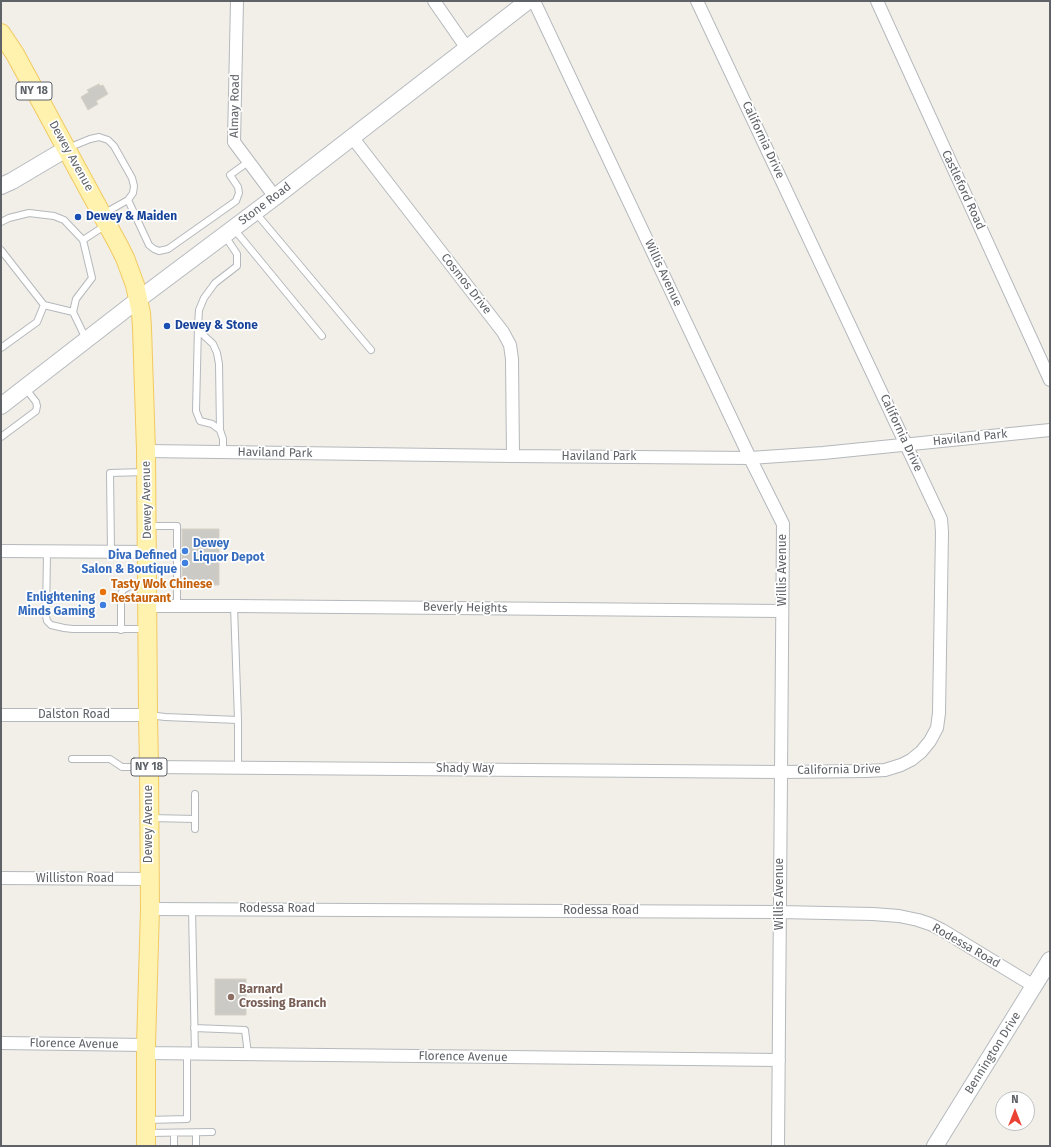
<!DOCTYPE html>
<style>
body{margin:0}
#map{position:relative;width:1051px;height:1147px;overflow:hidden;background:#f1efe8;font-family:"Fira Sans",sans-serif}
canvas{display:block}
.frame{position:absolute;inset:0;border:2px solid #5f6368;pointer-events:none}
.north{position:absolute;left:995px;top:1091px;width:40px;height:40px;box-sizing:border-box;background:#fff;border:1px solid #bfc1c3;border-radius:50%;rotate:0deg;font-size:11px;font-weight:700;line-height:16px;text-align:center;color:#5f6368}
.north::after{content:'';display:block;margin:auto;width:14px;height:18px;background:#ea4335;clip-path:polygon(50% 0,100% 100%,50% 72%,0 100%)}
</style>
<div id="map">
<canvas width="1051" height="1147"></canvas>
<div class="frame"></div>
<div class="north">N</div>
</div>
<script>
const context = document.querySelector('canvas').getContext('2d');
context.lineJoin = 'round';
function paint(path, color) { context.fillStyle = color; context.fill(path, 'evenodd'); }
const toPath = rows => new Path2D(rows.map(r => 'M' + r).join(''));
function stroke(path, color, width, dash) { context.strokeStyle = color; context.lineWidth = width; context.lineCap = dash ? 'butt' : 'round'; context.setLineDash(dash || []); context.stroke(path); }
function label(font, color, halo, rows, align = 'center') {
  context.font = font + ' "Fira Sans",sans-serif'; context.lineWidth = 3.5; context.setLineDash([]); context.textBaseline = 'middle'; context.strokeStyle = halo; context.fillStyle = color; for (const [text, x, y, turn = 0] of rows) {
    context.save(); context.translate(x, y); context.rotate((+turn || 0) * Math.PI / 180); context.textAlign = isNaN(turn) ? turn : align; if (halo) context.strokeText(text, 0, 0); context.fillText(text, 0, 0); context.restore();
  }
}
const building = toPath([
 [99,84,100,86,103,85,108,94,96,101,98,104,88,110,81,97,89,92,87,90,99,84],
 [182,529,219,529,219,585,182,585,182,529],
 [215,979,246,979,246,1015,215,1015,215,979]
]);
paint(building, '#cccac5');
stroke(building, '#d6d1c6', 1);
const lane = toPath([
 [68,148,90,139,99,137,108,140,114,146,132,178,134,186,133,193,128,200,103,214],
 [128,200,149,245,154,249,159,251,168,249,236,201,239,193,238,187,230,175,248,162],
 [255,212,371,350],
 [1,222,9,218,29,213,54,216,64,220,83,240],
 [234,229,322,336],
 [1,250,44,305,73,312],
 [198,330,213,344,217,353,219,364,220,430],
 [86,339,73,312,76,299,92,278,83,240,106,225],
 [1,348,37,322,44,305],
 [1,437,36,411,37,406,36,402,26,389],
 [223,452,223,439,220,430,212,424,200,421,196,411,198,326,199,310,204,298,215,283,237,266,237,254,225,236],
 [147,526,177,526,177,606],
 [47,552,46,616,47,621,51,625,64,628,73,629,146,629],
 [111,552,110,473,145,472],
 [234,606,238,720],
 [121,630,121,594,123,590,130,586,146,586],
 [149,715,165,717,238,720,238,768],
 [72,759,110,759,122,767,147,767],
 [195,794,195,829],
 [151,818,195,819],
 [192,909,195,1054],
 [194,1028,245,1030,248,1054],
 [147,1120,187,1119,187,1054],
 [147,1133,212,1132],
 [174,1133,174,1146],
 [196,1133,196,1146]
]);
const street = toPath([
 [237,1,234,142,275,197],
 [434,1,466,47],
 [534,1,750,458,783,524,778,1146],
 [877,1,1050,380],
 [352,137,503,332,510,345,512,359,513,456],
 [146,451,513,456,750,458,823,453,1050,430],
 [1,551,148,552],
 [147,606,234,606,782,611],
 [1,715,148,715],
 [149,767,781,772,866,771,885,770,901,765,911,760,921,752,930,741,937,728,939,713,942,532,941,519,697,1],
 [1,878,149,879],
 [150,909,780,912,873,914,899,916,918,920,930,924,942,930,1034,986],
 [1,1043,146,1045],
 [146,1053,779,1060]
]);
const secondary = toPath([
 [1,186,12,181,66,149],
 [1,406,139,299,275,197,528,1],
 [935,1146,1050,960]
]);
const primary = toPath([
 [1,33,15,54,119,246,125,258,135,285,141,313,142,328,146,451,148,715,149,767,150,909,146,1045,146,1146]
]);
stroke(lane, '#b5b8bc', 8);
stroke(street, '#b5b8bc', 14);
stroke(secondary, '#b6babf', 18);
stroke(primary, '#f2c960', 20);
stroke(lane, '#fff', 6);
stroke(street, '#fff', 12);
stroke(secondary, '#fff', 16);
stroke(primary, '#fff2af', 18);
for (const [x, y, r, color] of [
 [78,217,4,"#1a4fb4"],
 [167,326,4,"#1a4fb4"],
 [185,551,4,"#3f7fe0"],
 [185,563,4,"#3f7fe0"],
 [103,592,4,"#e8710a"],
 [103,605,4,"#3f7fe0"],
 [231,997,4,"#8d6e63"]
]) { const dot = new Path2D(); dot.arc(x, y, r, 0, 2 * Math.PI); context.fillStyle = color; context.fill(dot); stroke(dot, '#fff', 1.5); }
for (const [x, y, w] of [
 [34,91,36],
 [149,767,36]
]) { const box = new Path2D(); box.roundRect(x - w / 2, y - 9, w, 18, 3); context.fillStyle = '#fff'; context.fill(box); stroke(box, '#5f6368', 1); }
label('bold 11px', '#5f6368', null, [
 ["NY 18",34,91],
 ["NY 18",149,767]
]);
label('12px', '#5f6368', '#fff', [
 ["Almay Road",235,106,-89],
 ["California Drive",763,140,65],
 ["Dewey Avenue",71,156,61],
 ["Castleford Road",963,190,65],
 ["Stone Road",265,204,-37],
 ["Willis Avenue",663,273,65],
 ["Cosmos Drive",466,284,52],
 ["California Drive",901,433,65],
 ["Haviland Park",970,438,-6],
 ["Haviland Park",275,453,1],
 ["Haviland Park",599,457],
 ["Dewey Avenue",147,500,-91],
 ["Willis Avenue",783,570,-90],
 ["Beverly Heights",465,608,1],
 ["Dalston Road",74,715],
 ["Shady Way",465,769],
 ["California Drive",839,770,-1],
 ["Dewey Avenue",149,824,-90],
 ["Williston Road",75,879],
 ["Willis Avenue",780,894,-90],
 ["Rodessa Road",277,909],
 ["Rodessa Road",601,911],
 ["Rodessa Road",966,946,30],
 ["Florence Avenue",74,1044,1],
 ["Bennington Drive",993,1053,-58],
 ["Florence Avenue",463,1057,1]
]);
label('bold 12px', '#164399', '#fff', [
 ["Dewey & Maiden",86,217],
 ["Dewey & Stone",175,326]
], 'left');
label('bold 12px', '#366cbe', '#fff', [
 ["Dewey",193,544,"left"],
 ["Liquor Depot",193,558,"left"],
 ["Diva Defined",177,556],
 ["Salon & Boutique",177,570],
 ["Enlightening",95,598],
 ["Minds Gaming",95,612]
], 'right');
label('bold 12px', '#c56008', '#fff', [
 ["Tasty Wok Chinese",111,585],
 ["Restaurant",111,599]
], 'left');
label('bold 12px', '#785e54', '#fff', [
 ["Barnard",239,990],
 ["Crossing Branch",239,1004]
], 'left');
</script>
